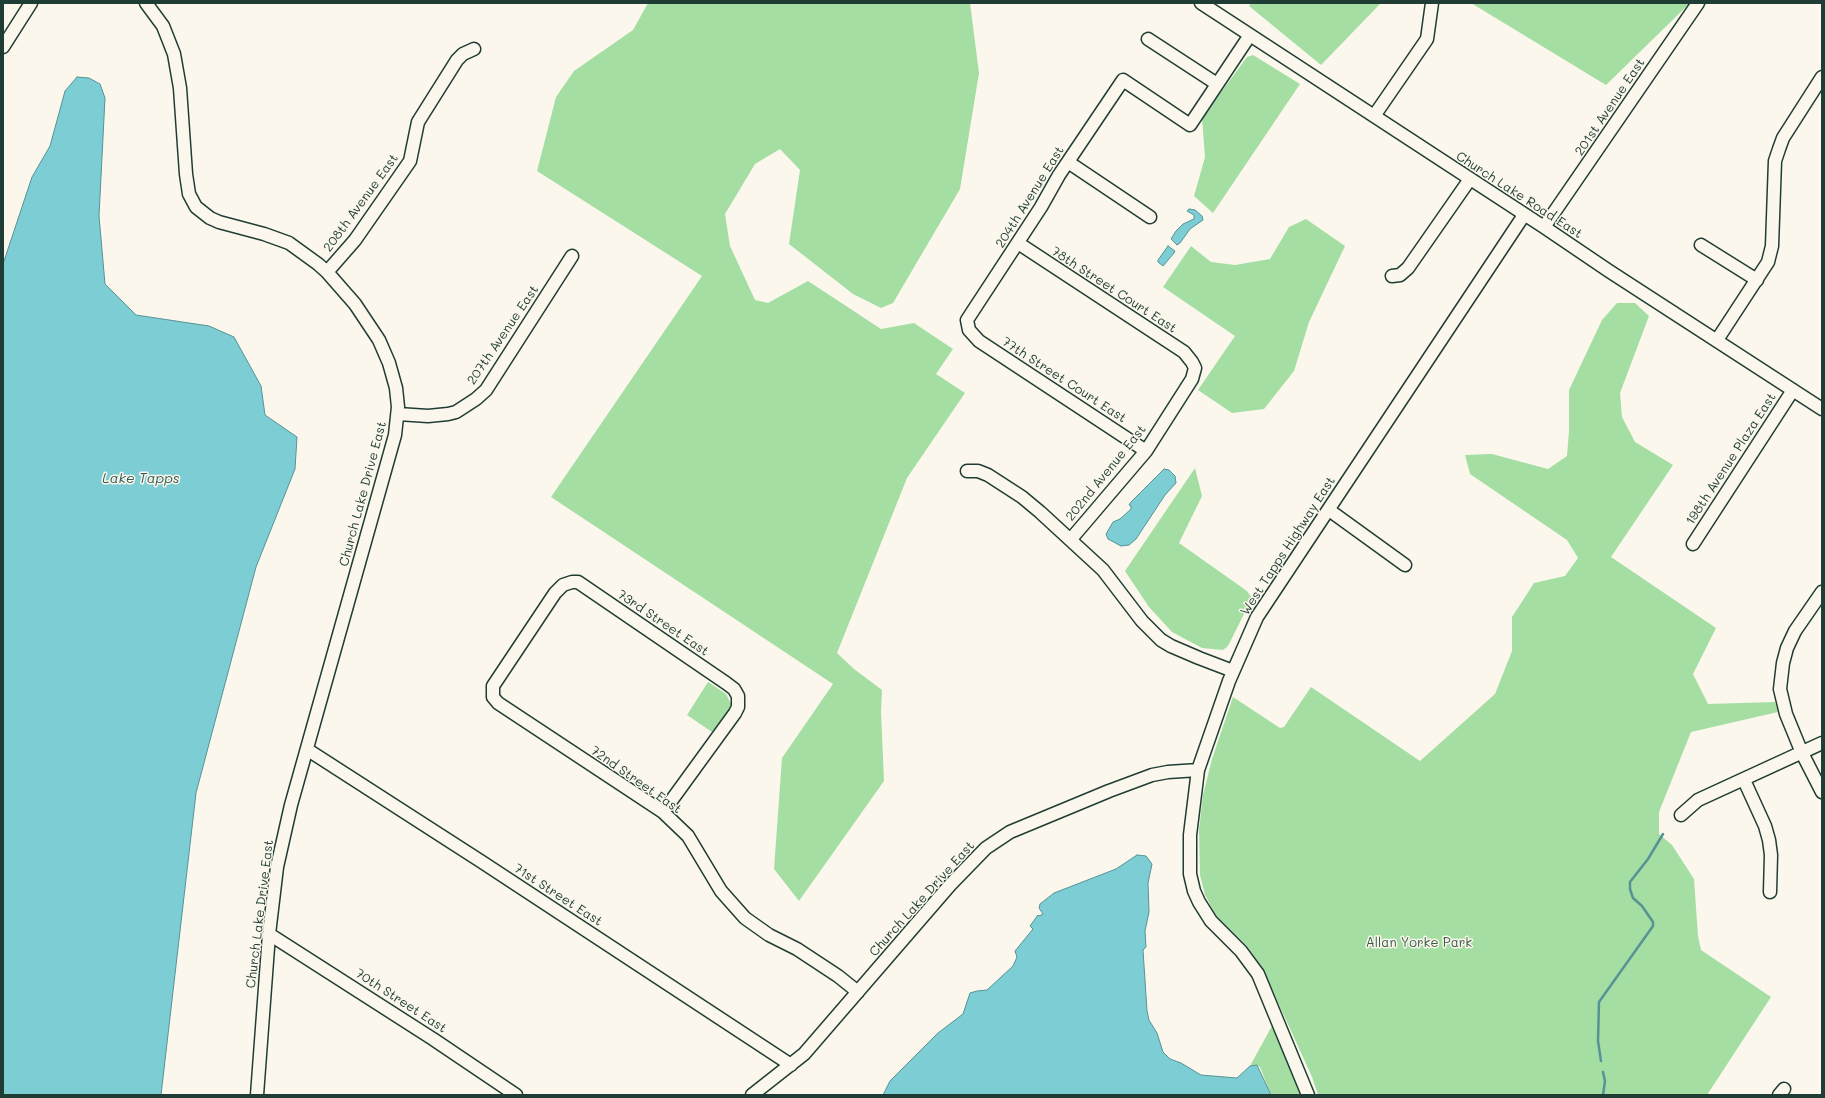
<!DOCTYPE html>
<style>
body{margin:0}
#map{position:relative;width:1825px;height:1098px;overflow:hidden;background:#fbf7ec;font-family:Mali,sans-serif}
canvas{display:block}
.frame{position:absolute;inset:0;border:4px solid #1f3d34;pointer-events:none}
</style>
<div id="map">
<canvas width="1825" height="1098"></canvas>
<div class="frame"></div>
</div>
<script>
const context = document.querySelector('canvas').getContext('2d');
context.lineJoin = 'round';
function paint(path, color) { context.fillStyle = color; context.fill(path, 'evenodd'); }
const toPath = rows => new Path2D(rows.map(r => 'M' + r).join(''));
function stroke(path, color, width, dash) { context.strokeStyle = color; context.lineWidth = width; context.lineCap = dash ? 'butt' : 'round'; context.setLineDash(dash || []); context.stroke(path); }
function label(font, color, halo, rows, align = 'center') {
  context.font = font + ' Mali,sans-serif'; context.lineWidth = 3; context.setLineDash([]); context.textBaseline = 'middle'; context.strokeStyle = halo; context.fillStyle = color; for (const [text, x, y, turn = 0] of rows) {
    context.save(); context.translate(x, y); context.rotate((+turn || 0) * Math.PI / 180); context.textAlign = isNaN(turn) ? turn : align; if (halo) context.strokeText(text, 0, 0); context.fillText(text, 0, 0); context.restore();
  }
}
paint(toPath([
 [648,3,970,3,979,73,960,189,893,303,881,308,853,294,789,244,800,170,780,149,755,164,725,214,730,246,755,300,768,303,808,281,881,329,914,323,953,349,936,374,965,393,907,478,837,653,854,669,882,690,881,712,884,781,799,901,774,869,782,758,833,684,551,497,702,276,537,171,556,97,574,71,633,30],
 [1251,3,1381,3,1321,65,1249,6],
 [1471,3,1690,3,1606,85],
 [1253,55,1300,84,1213,213,1194,196,1205,157,1202,118,1247,57],
 [1306,219,1345,246,1309,322,1294,371,1264,409,1232,413,1198,390,1235,336,1163,287,1191,246,1211,262,1235,265,1270,259,1289,227],
 [1617,303,1635,303,1649,316,1620,393,1622,417,1635,442,1673,465,1611,557,1716,628,1693,674,1708,704,1775,702,1778,712,1691,732,1659,812,1659,834,1672,845,1694,879,1698,936,1701,950,1771,997,1707,1095,1318,1095,1312,1077,1262,967,1247,946,1220,920,1214,912,1205,895,1200,875,1199,830,1203,795,1212,759,1233,697,1280,728,1284,727,1311,687,1420,761,1495,694,1512,651,1512,617,1534,583,1565,576,1578,558,1567,540,1470,474,1465,455,1492,454,1548,469,1567,456,1569,431,1569,390,1602,320],
 [1195,468,1202,496,1179,543,1247,591,1252,598,1228,646,1223,650,1202,648,1172,632,1149,607,1125,571],
 [708,682,726,694,731,704,730,708,712,732,687,715],
 [1273,1024,1300,1095,1271,1095,1260,1067,1257,1065,1250,1066]
]), '#a5dea3');
const water = toPath([
 [77,77,89,78,100,84,105,98,99,216,105,284,136,315,209,326,234,337,261,386,265,415,297,437,295,469,256,567,196,793,161,1095,3,1095,3,264,32,177,50,146,65,91,77,77],
 [1189,209,1195,210,1202,216,1203,220,1190,229,1180,243,1177,245,1171,239,1176,231,1183,224,1194,219,1194,215,1187,211,1189,209],
 [1168,246,1175,251,1174,253,1163,266,1158,262,1158,260,1168,246],
 [1164,469,1169,470,1175,476,1176,483,1165,495,1136,539,1129,545,1121,546,1108,539,1106,534,1113,522,1120,519,1131,509,1131,506,1129,505,1131,502,1164,469],
 [1137,855,1146,856,1152,864,1148,883,1149,912,1145,931,1146,947,1143,950,1147,1011,1149,1020,1157,1033,1163,1052,1170,1059,1181,1063,1201,1075,1237,1078,1250,1066,1257,1065,1271,1095,883,1095,890,1081,938,1033,963,1014,970,993,977,991,987,990,1013,966,1017,957,1015,951,1033,929,1030,926,1038,915,1039,916,1043,914,1039,908,1040,904,1054,893,1116,869,1137,855]
]);
paint(water, '#7ccdd4');
stroke(water, '#579394', 1);
stroke(toPath([
 [1601,1061,1598,1041,1599,1002,1653,926,1653,922,1642,906,1633,898,1630,889,1630,882,1648,859,1663,834],
 [1603,1095,1605,1081,1603,1072]
]), '#579394', 2.5);
const minor = toPath([
 [146,3,163,26,174,54,180,88,186,174,189,194,196,207,210,218,219,222,264,234,289,243,318,264,327,272,355,304,379,340,389,363,396,388,398,407,395,435,291,805,277,867,269,934,257,1095],
 [1201,3,1544,227,1609,271,1822,409],
 [1148,39,1217,84],
 [3,47,31,3],
 [1374,116,1427,39,1432,3],
 [1068,162,1150,217],
 [1544,227,1698,3],
 [1018,243,1184,352,1192,362,1195,368,1192,379,1146,451,1071,539],
 [1701,245,1757,280],
 [327,272,355,240,410,161,418,122,457,60,463,54,474,49],
 [1392,276,1400,275,1408,268,1470,179],
 [1717,340,1768,262,1772,246,1775,161,1779,149,1783,138,1822,77],
 [398,414,428,416,448,414,456,412,476,399,486,390,572,256],
 [1146,451,979,341,969,330,967,320,1041,207,1059,175,1123,80,1190,125,1250,35],
 [967,471,978,471,988,475,1022,497,1040,512,1103,570,1142,621,1161,640,1171,646,1199,658,1233,671],
 [1329,510,1405,565],
 [1693,544,1793,390],
 [1822,592,1795,631,1787,648,1783,663,1780,689,1786,714,1802,753,1822,792],
 [308,750,482,862,791,1065],
 [1744,780,1765,826,1769,840,1771,855,1770,892],
 [663,812,735,713,738,707,738,696,734,689,726,683,578,582,572,582,563,585,555,593,493,686,493,697,498,703,663,812,688,836,721,891,745,918,769,935,797,949,838,976,858,992],
 [1681,815,1698,800,1822,743],
 [269,934,433,1039,516,1095],
 [752,1095,804,1054,950,885,986,848,1010,832,1109,791,1152,775,1168,772,1198,770],
 [1308,1095,1258,974,1241,951,1211,921,1199,902,1194,891,1190,874,1190,835,1198,770,1229,681,1257,617,1524,215],
 [1779,1095,1784,1089]
]);
stroke(minor, '#1f3d34', 15);
stroke(minor, '#fbf7ec', 12);
label('13px', '#1f3d34', '#fbf7ec', [
 ["201st Avenue East",1610,107,-56],
 ["Church Lake Road East",1519,195,33],
 ["204th Avenue East",1030,197,-58],
 ["208th Avenue East",361,203,-54],
 ["78th Street Court East",1114,290,33],
 ["207th Avenue East",503,335,-56],
 ["77th Street Court East",1064,380,33],
 ["198th Avenue Plaza East",1731,459,-57],
 ["202nd Avenue East",1106,473,-51],
 ["Church Lake Drive East",363,494,-75],
 ["West Tapps Highway East",1288,546,-57],
 ["73rd Street East",663,623,34],
 ["72nd Street East",636,780,35],
 ["71st Street East",558,895,33],
 ["Church Lake Drive East",922,899,-48],
 ["Church Lake Drive East",260,914,-83],
 ["70th Street East",401,1001,33]
]);
label('13px', '#3a5d4a', '#fbf7ec', [
 ["Allan Yorke Park",1419,943]
]);
label('italic 14px', '#325a54', '#fbf7ec', [
 ["Lake Tapps",141,479]
]);
</script>
